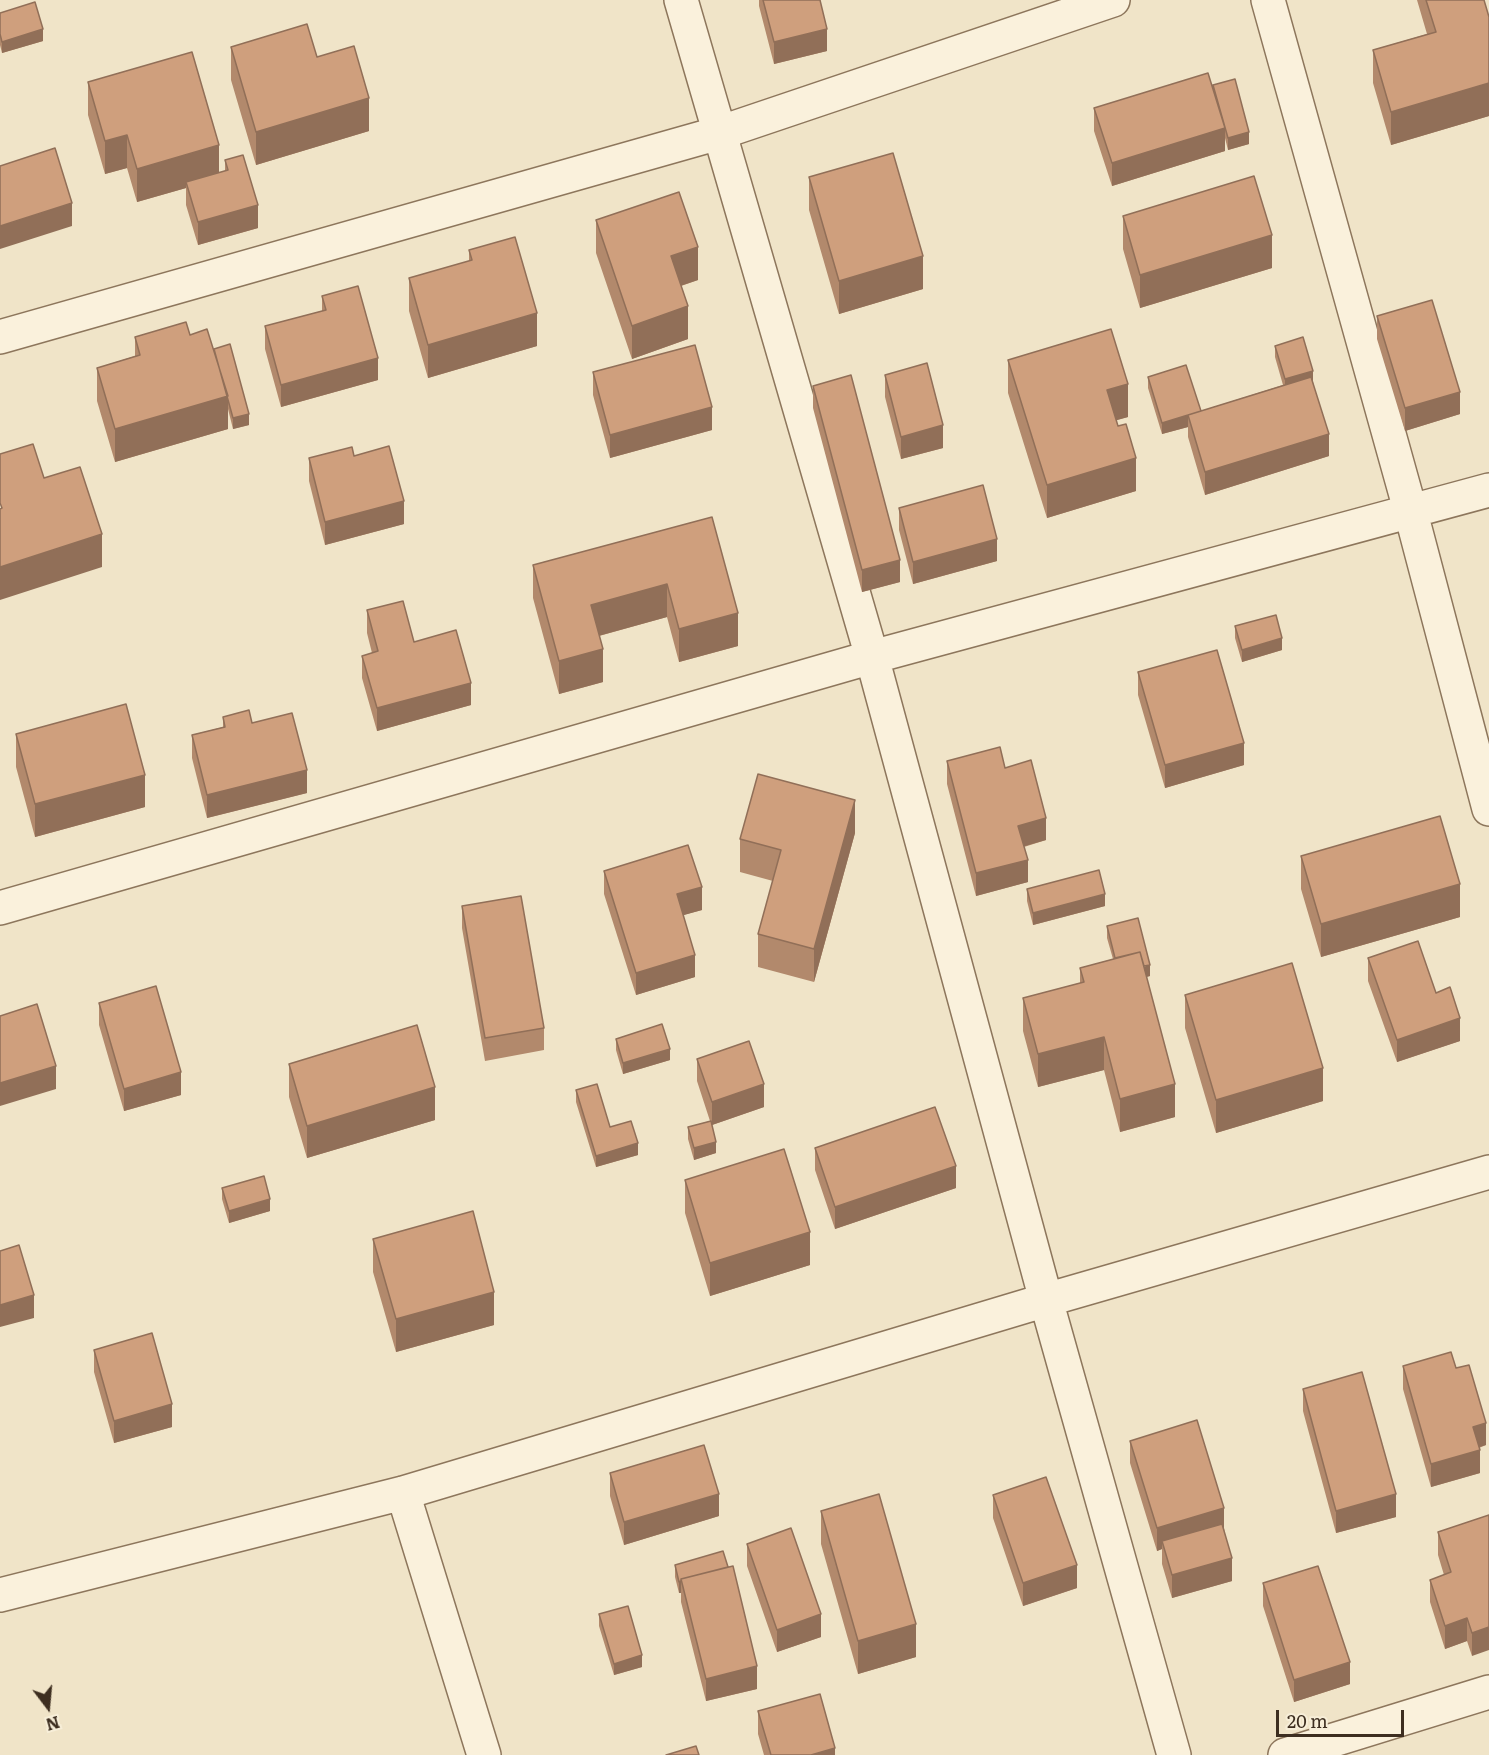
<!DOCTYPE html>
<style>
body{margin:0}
#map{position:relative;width:1489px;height:1755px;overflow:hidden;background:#f0e4c8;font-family:Literata,serif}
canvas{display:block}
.north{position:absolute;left:18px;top:1677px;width:60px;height:60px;-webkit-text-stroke:4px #f7eed8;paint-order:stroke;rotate:164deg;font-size:16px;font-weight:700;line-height:24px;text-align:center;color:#3d2e20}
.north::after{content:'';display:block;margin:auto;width:21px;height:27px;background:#3d2e20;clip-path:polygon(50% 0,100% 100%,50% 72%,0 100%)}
.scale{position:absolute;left:1276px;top:1710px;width:128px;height:27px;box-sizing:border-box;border:3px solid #3d2e20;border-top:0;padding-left:8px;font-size:18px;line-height:21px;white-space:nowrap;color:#3d2e20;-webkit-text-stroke:4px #f7eed8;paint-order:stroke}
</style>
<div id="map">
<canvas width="1489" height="1755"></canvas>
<div class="north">N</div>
<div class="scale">20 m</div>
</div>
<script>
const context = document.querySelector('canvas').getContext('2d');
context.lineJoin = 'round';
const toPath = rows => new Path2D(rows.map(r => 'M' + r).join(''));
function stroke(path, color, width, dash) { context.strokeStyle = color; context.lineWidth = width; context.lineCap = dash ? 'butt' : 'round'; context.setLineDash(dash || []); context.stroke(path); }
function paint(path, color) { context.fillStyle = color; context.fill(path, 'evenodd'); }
const minor = toPath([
 [681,0,872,657,1046,1300,1174,1755],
 [1268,0,1411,513,1489,809],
 [0,337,719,133,1113,0],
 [0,908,872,657,1489,490],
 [403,1493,484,1755],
 [0,1595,403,1493,1046,1300,1489,1172],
 [1285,1755,1489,1692]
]);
stroke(minor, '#8d765c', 36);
stroke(minor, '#faf1dc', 33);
paint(toPath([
 [759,0,820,0,827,51,774,64,759,6],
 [1417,0,1484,0,1489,17,1489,116,1391,145,1373,83,1373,50,1427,34],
 [0,13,43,41,2,53,0,45],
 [231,47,317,57,369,131,256,165,231,80],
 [88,82,219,173,225,171,225,160,258,228,198,245,186,205,186,188,137,202,127,168,105,174,88,115],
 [1213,85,1249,144,1228,150,1225,138,1225,151,1112,186,1094,131,1094,108,1213,92],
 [809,177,923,289,839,314,809,210],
 [1123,216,1272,268,1140,308,1123,249],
 [596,220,698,280,681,286,688,339,632,359,596,253],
 [469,250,537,346,428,378,409,311,409,278,469,261],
 [322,296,378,380,281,407,265,349,265,326,322,311],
 [1377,316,1460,414,1405,431,1377,339],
 [190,335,214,352,249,425,233,429,228,409,228,429,115,462,97,401,97,368,135,356,135,337],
 [1275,346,1313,382,1329,456,1205,495,1188,437,1188,427,1162,434,1148,388,1148,377,1201,411,1283,385,1275,357],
 [1008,360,1128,417,1116,420,1136,491,1047,518,1008,393],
 [593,372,712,430,610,458,593,395],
 [885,375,943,448,901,459,885,397],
 [813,386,900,582,862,592,813,408],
 [354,456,404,524,325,545,309,481,309,458],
 [899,508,997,561,913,584,899,530],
 [712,517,738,646,679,662,667,617,599,636,603,682,559,694,533,598,533,565],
 [367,610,414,642,471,705,377,731,362,678,362,656,372,653,367,633],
 [1235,626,1282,650,1242,662,1235,638],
 [1138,672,1244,765,1165,788,1138,695],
 [223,717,307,793,207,818,192,758,192,735,223,727],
 [16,734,145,807,35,837,16,767],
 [947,761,1005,768,1046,840,1024,847,1028,882,976,896,947,784],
 [855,833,814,982,758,967,758,934,773,881,740,872,740,839],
 [1301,856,1460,917,1321,957,1301,889],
 [604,871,702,910,683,915,695,977,636,995,604,894],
 [1027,889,1105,906,1033,925,1027,901],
 [462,906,544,1028,544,1050,485,1061,462,928],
 [1107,926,1150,976,1146,977,1175,1117,1120,1132,1104,1070,1038,1087,1023,1031,1023,998,1080,983,1080,968,1113,959,1107,938],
 [1368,958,1436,993,1460,1041,1397,1062,1368,981],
 [1185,995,1323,1101,1216,1133,1185,1028],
 [99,1003,181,1095,124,1111,99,1025],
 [616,1039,670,1060,623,1074,616,1050],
 [697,1059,764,1107,712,1125,716,1153,694,1160,688,1139,688,1127,710,1121,697,1081],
 [289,1064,435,1120,307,1158,289,1097],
 [576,1090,610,1127,638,1155,596,1167,576,1102],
 [815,1148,956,1188,835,1229,815,1170],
 [685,1180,810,1265,710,1296,685,1213],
 [222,1188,270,1211,229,1223,222,1199],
 [373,1239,494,1325,396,1352,373,1272],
 [94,1350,172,1427,114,1443,94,1372],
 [1403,1366,1456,1368,1486,1445,1479,1448,1480,1473,1431,1487,1403,1389],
 [1303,1389,1396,1517,1336,1533,1303,1411],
 [1130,1441,1224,1528,1232,1581,1172,1598,1162,1564,1162,1549,1157,1551,1130,1463],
 [610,1473,719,1516,624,1545,610,1496],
 [993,1495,1077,1588,1023,1606,993,1518],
 [821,1511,916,1657,858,1674,821,1544],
 [1489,1515,1472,1656,1467,1641,1445,1649,1430,1602,1430,1580,1444,1575,1438,1555,1438,1532],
 [747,1544,821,1637,777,1652,747,1566],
 [675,1565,757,1689,706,1701,681,1602,681,1593,679,1593,675,1577],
 [1263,1583,1350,1684,1294,1702,1263,1606],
 [599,1614,642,1667,614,1675,599,1626],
 [758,1711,835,1755,764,1755,758,1734]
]), '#b2896c');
paint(toPath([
 [43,29,43,41,2,53,2,42],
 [827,29,827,51,774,64,774,42],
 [1489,83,1489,116,1391,145,1391,112],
 [369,98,369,131,256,165,256,132],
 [1225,128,1225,151,1112,186,1112,163],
 [1249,132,1249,144,1228,150,1228,138],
 [127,135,127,168,105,174,105,141],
 [219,145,219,178,186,182,186,188,137,202,137,169],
 [72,203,72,226,0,249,0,226],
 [258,205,258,228,198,245,198,222],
 [1272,235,1272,268,1140,308,1140,275],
 [698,247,698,280,671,289,671,256],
 [923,256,923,289,839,314,839,281],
 [688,306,688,339,632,359,632,326],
 [537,313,537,346,428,378,428,345],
 [378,358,378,380,281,407,281,385],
 [1313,371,1313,382,1285,390,1285,379],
 [1128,384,1128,417,1107,423,1107,390],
 [1460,392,1460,414,1405,431,1405,408],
 [228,396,228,429,115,462,115,429],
 [712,407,712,430,610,458,610,435],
 [249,414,249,425,233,429,233,418],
 [1188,415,1188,427,1162,434,1162,423],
 [943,425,943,448,901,459,901,437],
 [1329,434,1329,456,1205,495,1205,472],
 [1136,458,1136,491,1047,518,1047,485],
 [404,501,404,524,325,545,325,522],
 [102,534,102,567,0,600,0,567],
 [997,539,997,561,913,584,913,562],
 [900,560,900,582,862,592,862,570],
 [667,584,667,617,591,638,591,605],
 [738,613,738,646,679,662,679,629],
 [1282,638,1282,650,1242,662,1242,650],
 [603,649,603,682,559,694,559,661],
 [471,683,471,705,377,731,377,708],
 [1244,743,1244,765,1165,788,1165,765],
 [307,770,307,793,207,818,207,795],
 [145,775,145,807,35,837,35,804],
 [855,800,855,833,814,982,814,949],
 [1046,818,1046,840,1018,848,1018,826],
 [1028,860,1028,882,976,896,976,873],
 [1460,884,1460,917,1321,957,1321,924],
 [702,887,702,910,677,917,677,894],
 [1105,894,1105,906,1033,925,1033,913],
 [695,955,695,977,636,995,636,973],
 [1150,965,1150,976,1119,984,1119,973],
 [1460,1018,1460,1041,1397,1062,1397,1040],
 [1104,1037,1104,1070,1038,1087,1038,1054],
 [670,1049,670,1060,623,1074,623,1063],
 [56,1066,56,1089,0,1106,0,1083],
 [1323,1068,1323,1101,1216,1133,1216,1100],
 [181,1072,181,1095,124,1111,124,1089],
 [764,1084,764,1107,712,1125,712,1102],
 [1175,1084,1175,1117,1120,1132,1120,1099],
 [435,1087,435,1120,307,1158,307,1126],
 [716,1142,716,1153,694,1160,694,1148],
 [638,1143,638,1155,596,1167,596,1156],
 [956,1166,956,1188,835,1229,835,1207],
 [270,1199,270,1211,229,1223,229,1211],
 [810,1232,810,1265,710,1296,710,1263],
 [494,1292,494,1325,396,1352,396,1319],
 [34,1295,34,1318,0,1327,0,1305],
 [172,1404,172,1427,114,1443,114,1421],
 [1486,1423,1486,1445,1473,1449,1473,1427],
 [1480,1450,1480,1473,1431,1487,1431,1464],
 [719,1494,719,1516,624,1545,624,1522],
 [1396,1494,1396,1517,1336,1533,1336,1511],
 [1224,1508,1224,1531,1162,1541,1162,1549,1157,1551,1157,1528],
 [1232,1558,1232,1581,1172,1598,1172,1575],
 [1077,1565,1077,1588,1023,1606,1023,1583],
 [681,1581,681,1593,679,1593,679,1582],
 [821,1614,821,1637,777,1652,777,1630],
 [1467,1618,1467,1641,1445,1649,1445,1626],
 [916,1624,916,1657,858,1674,858,1641],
 [1489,1627,1489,1650,1472,1656,1472,1633],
 [642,1655,642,1667,614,1675,614,1664],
 [1350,1662,1350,1684,1294,1702,1294,1680],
 [757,1666,757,1689,706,1701,706,1679],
 [835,1748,835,1755,811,1755]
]), '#916f58');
const building = toPath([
 [763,0,820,0,827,29,774,42,763,0],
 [1426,0,1484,0,1489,17,1489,83,1391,112,1373,50,1436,32,1426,0],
 [35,2,43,29,2,42,0,34,0,13,35,2],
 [307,24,317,57,354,46,369,98,256,132,231,47,307,24],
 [192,52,219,145,137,169,127,135,105,141,88,82,192,52],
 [1208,73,1225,128,1112,163,1094,108,1208,73],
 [1235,79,1249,132,1228,138,1213,85,1235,79],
 [55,148,72,203,0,226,0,166,55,148],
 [893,153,923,256,839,281,809,177,893,153],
 [243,155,258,205,198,222,186,182,228,170,225,160,243,155],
 [1254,176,1272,235,1140,275,1123,216,1254,176],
 [679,192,698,247,671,256,688,306,632,326,596,220,679,192],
 [515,237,537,313,428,345,409,278,472,260,469,250,515,237],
 [358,286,378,358,281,385,265,326,326,310,322,296,358,286],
 [1432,300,1460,392,1405,408,1377,316,1432,300],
 [186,322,190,335,207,329,228,396,115,429,97,368,140,355,135,337,186,322],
 [1111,329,1128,384,1107,390,1118,426,1126,424,1136,458,1047,485,1008,360,1111,329],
 [1303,337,1313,371,1285,379,1275,346,1303,337],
 [230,344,249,414,233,418,214,349,230,344],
 [695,345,712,407,610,435,593,372,695,345],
 [927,363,943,425,901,437,885,375,927,363],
 [1186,365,1201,411,1162,423,1148,377,1186,365],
 [851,375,900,560,862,570,813,386,851,375],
 [1311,377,1329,434,1205,472,1188,415,1311,377],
 [33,444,44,478,80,467,102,534,0,567,0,509,2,508,0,503,0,454,33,444],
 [389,446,404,501,325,522,309,458,352,447,354,456,389,446],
 [983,485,997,539,913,562,899,508,983,485],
 [712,517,738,613,679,629,667,584,591,605,603,649,559,661,533,565,712,517],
 [403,601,414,642,456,630,471,683,377,708,362,656,378,651,367,610,403,601],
 [1276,615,1282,638,1242,650,1235,626,1276,615],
 [1217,650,1244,743,1165,765,1138,672,1217,650],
 [126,704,145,775,35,804,16,734,126,704],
 [249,710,252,723,292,713,307,770,207,795,192,735,225,727,223,717,249,710],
 [1000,747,1005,768,1031,760,1046,818,1018,826,1028,860,976,873,947,761,1000,747],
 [758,774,855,800,814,949,758,934,781,850,740,839,758,774],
 [1440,816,1460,884,1321,924,1301,856,1440,816],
 [688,845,702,887,677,894,695,955,636,973,604,871,688,845],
 [1099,870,1105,894,1033,913,1027,889,1099,870],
 [521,896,544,1028,485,1038,462,906,521,896],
 [1138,918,1150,965,1144,966,1140,952,1115,958,1107,926,1138,918],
 [1418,941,1436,993,1450,987,1460,1018,1397,1040,1368,958,1418,941],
 [1140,952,1175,1084,1120,1099,1104,1037,1038,1054,1023,998,1084,982,1080,968,1140,952],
 [1292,963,1323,1068,1216,1100,1185,995,1292,963],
 [156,986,181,1072,124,1089,99,1003,156,986],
 [37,1004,56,1066,0,1083,0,1016,37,1004],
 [662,1024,670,1049,623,1063,616,1039,662,1024],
 [417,1025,435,1087,307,1126,289,1064,417,1025],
 [749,1041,764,1084,712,1102,697,1059,749,1041],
 [597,1084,610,1127,631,1121,638,1143,596,1156,576,1090,597,1084],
 [935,1107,956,1166,835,1207,815,1148,935,1107],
 [711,1121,716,1142,694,1148,688,1127,711,1121],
 [784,1149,810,1232,710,1263,685,1180,784,1149],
 [264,1176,270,1199,229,1211,222,1188,264,1176],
 [473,1211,494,1292,396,1319,373,1239,473,1211],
 [19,1245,34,1295,0,1305,0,1251,19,1245],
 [152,1333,172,1404,114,1421,94,1350,152,1333],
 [1451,1352,1456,1368,1469,1365,1486,1423,1473,1427,1480,1450,1431,1464,1403,1366,1451,1352],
 [1362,1372,1396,1494,1336,1511,1303,1389,1362,1372],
 [1197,1420,1224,1508,1157,1528,1130,1441,1197,1420],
 [704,1445,719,1494,624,1522,610,1473,704,1445],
 [1046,1477,1077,1565,1023,1583,993,1495,1046,1477],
 [879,1494,916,1624,858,1641,821,1511,879,1494],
 [1489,1515,1489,1627,1472,1633,1467,1618,1445,1626,1430,1580,1451,1572,1438,1532,1489,1515],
 [1222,1524,1232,1558,1172,1575,1162,1541,1222,1524],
 [791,1528,821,1614,777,1630,747,1544,791,1528],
 [723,1551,728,1567,681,1579,681,1581,679,1582,675,1565,723,1551],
 [733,1566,757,1666,706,1679,681,1579,733,1566],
 [1318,1566,1350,1662,1294,1680,1263,1583,1318,1566],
 [628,1606,642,1655,614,1664,599,1614,628,1606],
 [820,1694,835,1748,811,1755,771,1755,758,1711,820,1694],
 [696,1746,699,1755,666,1755,696,1746]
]);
paint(building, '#cf9f7d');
stroke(building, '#916f58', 1.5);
</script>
